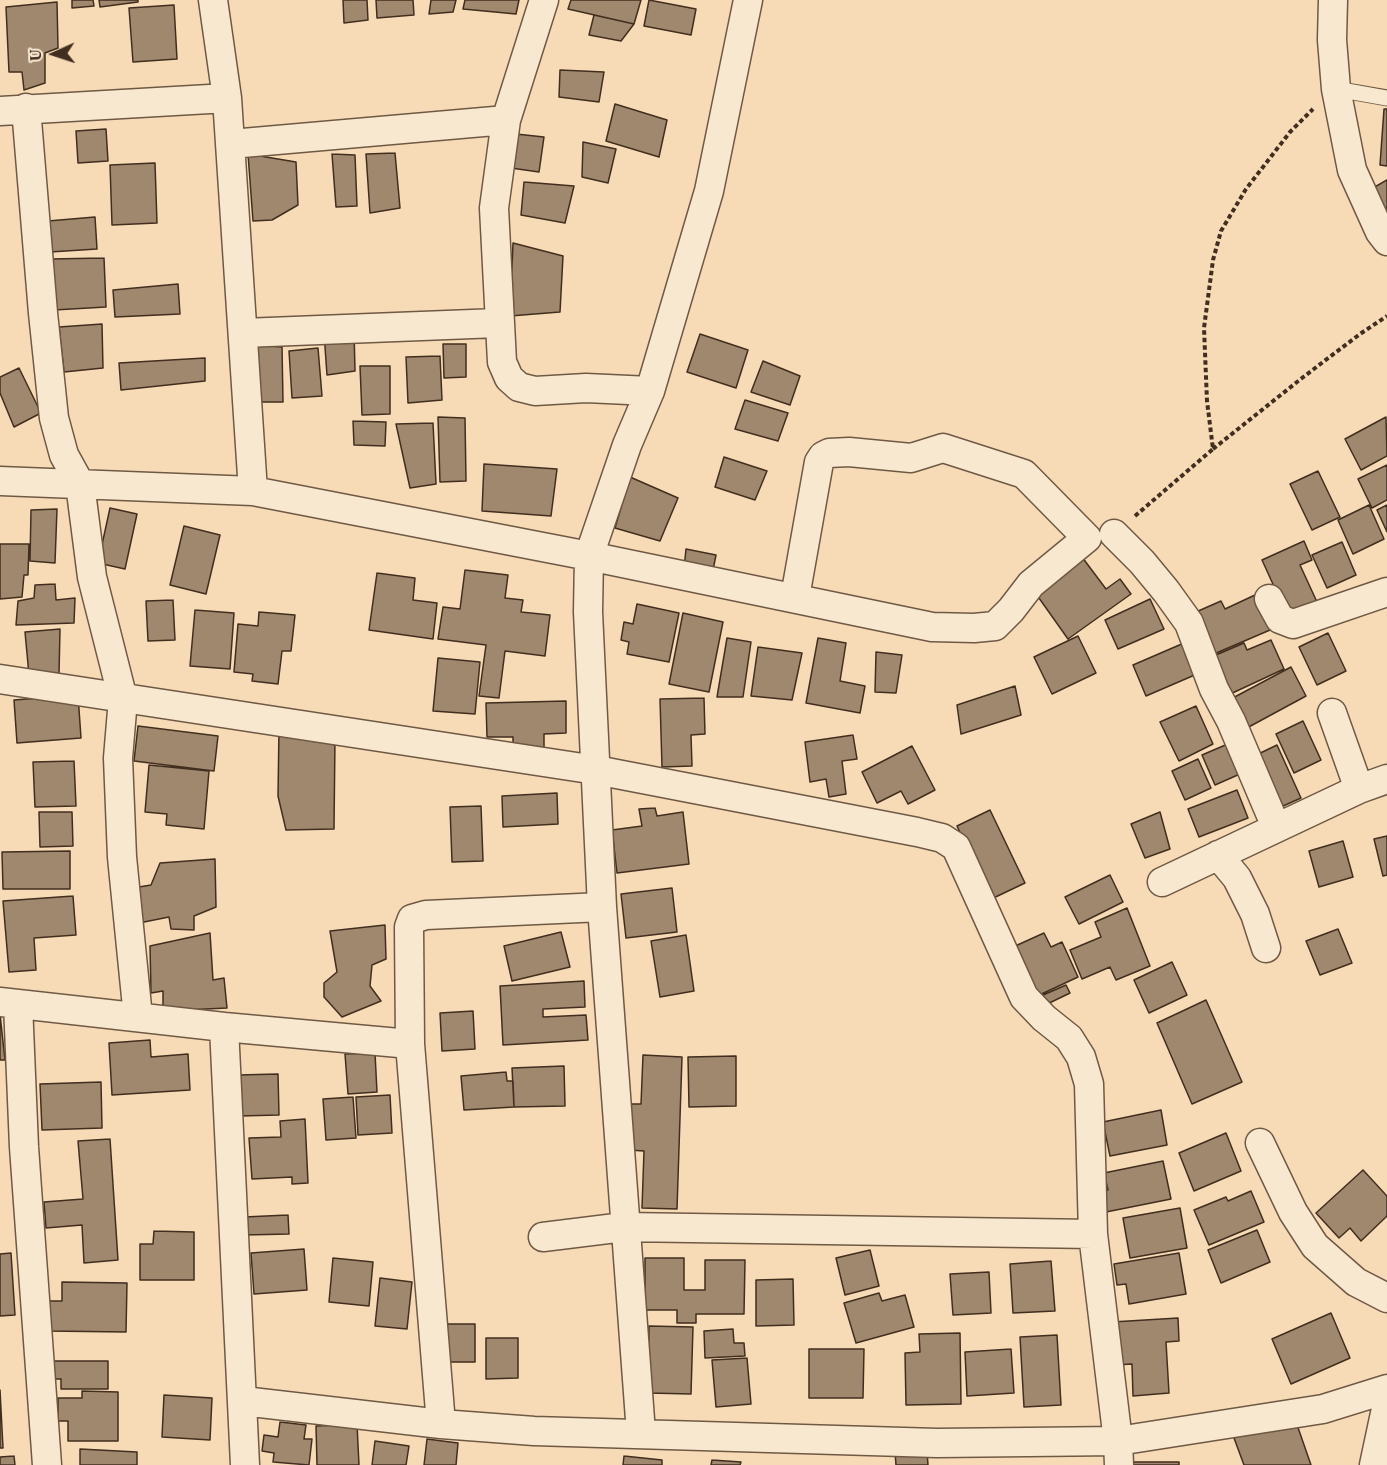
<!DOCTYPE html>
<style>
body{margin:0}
#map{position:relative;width:1387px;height:1465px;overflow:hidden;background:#f6dbb6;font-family:"EB Garamond",serif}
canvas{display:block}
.north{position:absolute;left:24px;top:24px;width:60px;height:60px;-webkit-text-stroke:4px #f9e8d0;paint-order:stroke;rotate:267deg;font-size:16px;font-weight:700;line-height:24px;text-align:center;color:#422e1f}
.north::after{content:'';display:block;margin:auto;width:21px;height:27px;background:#422e1f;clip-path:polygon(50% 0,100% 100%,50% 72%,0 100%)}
</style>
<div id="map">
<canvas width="1387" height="1465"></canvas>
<div class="north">U</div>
</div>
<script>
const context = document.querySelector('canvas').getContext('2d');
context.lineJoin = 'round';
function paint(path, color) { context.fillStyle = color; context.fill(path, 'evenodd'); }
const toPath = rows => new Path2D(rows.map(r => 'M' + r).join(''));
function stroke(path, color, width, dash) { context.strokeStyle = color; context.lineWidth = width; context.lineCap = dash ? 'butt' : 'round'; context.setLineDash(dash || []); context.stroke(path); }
const building = toPath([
 [72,0,93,0,94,6,72,8,72,0],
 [99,0,138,0,138,2,100,7,99,0],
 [343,0,367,0,368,20,344,23,343,0],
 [376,0,413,0,414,15,377,18,376,0],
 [431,0,456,0,453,12,429,14,431,0],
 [465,0,519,0,516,14,463,9,465,0],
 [571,0,641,0,634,24,568,9,571,0],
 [649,0,696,9,691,35,644,26,649,0],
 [57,2,58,48,45,53,45,83,24,90,22,72,9,72,6,7,57,2],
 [174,5,177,59,133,62,129,8,174,5],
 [594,15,634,24,621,41,589,35,594,15],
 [560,70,604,72,599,102,559,97,560,70],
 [615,104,667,120,659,157,606,141,615,104],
 [1384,109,1387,109,1387,166,1380,165,1384,109],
 [106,129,108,161,78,163,76,131,106,129],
 [516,134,544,137,539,172,511,168,516,134],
 [583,142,616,149,608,183,582,177,583,142],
 [395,153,400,208,370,213,366,154,395,153],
 [248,154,296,162,298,205,272,220,253,221,248,154],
 [332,154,355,155,357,206,336,207,332,154],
 [155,163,157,223,112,225,110,165,155,163],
 [1387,180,1387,215,1373,188,1387,180],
 [524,182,574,186,565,223,521,215,524,182],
 [95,217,97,249,50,252,48,221,95,217],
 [513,243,563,256,560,312,510,316,513,243],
 [104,258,106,307,54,310,50,259,104,258],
 [178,284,180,314,115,317,113,290,178,284],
 [102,324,103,368,64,372,59,327,102,324],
 [354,331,355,371,327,375,324,333,354,331],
 [700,334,748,350,736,388,687,372,700,334],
 [443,344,466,344,466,377,444,378,443,344],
 [255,345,282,347,283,402,258,402,255,345],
 [318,348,322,396,292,398,289,351,318,348],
 [440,356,442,400,408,403,406,357,440,356],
 [205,358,205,381,121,390,119,363,205,358],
 [763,361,800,376,790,405,751,392,763,361],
 [360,366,390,366,390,414,362,415,360,366],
 [19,368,41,413,14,427,0,393,0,377,19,368],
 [745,400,788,413,778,441,735,429,745,400],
 [438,417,465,418,466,481,440,482,438,417],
 [1386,417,1387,456,1361,470,1345,439,1386,417],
 [353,421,386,422,385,446,354,445,353,421],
 [433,423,436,484,410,488,396,424,433,423],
 [724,457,767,471,755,500,715,487,724,457],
 [484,464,557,469,551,516,482,511,484,464],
 [1387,465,1387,500,1372,508,1358,479,1387,465],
 [1318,471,1340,517,1312,530,1290,484,1318,471],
 [630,477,678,498,660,541,615,528,630,477],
 [1369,505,1384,539,1353,554,1338,520,1369,505],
 [1387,505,1387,532,1377,510,1387,505],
 [110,508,137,514,125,569,98,563,110,508],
 [57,509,55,563,30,561,31,510,57,509],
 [184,526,220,535,206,594,170,585,184,526],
 [1304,541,1312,560,1300,565,1317,602,1287,615,1262,560,1304,541],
 [1342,542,1356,575,1327,588,1312,555,1342,542],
 [0,544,29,544,28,575,24,575,22,597,0,599,0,544],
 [686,549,716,555,712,575,684,569,686,549],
 [1082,557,1106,589,1120,579,1131,594,1068,639,1034,591,1082,557],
 [465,570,508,575,505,598,523,600,521,612,550,615,545,656,505,651,499,698,479,696,486,645,438,639,443,607,460,609,465,570],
 [377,573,415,578,413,600,437,603,433,639,369,630,377,573],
 [55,584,56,600,75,598,74,623,16,625,18,601,34,598,35,585,55,584],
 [1255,595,1270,630,1214,654,1196,612,1221,601,1225,609,1255,595],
 [1150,599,1164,629,1118,649,1105,620,1150,599],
 [173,600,175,640,148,641,146,601,173,600],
 [637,604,679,613,669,662,627,654,629,642,621,640,624,622,633,624,637,604],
 [195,610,234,613,230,669,190,666,195,610],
 [259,612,295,615,291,651,282,651,278,684,252,681,253,674,234,672,238,624,258,626,259,612],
 [683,613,723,622,709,692,669,684,683,613],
 [60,629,59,674,29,675,25,632,60,629],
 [1328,633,1346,671,1317,685,1299,647,1328,633],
 [1078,636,1096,673,1052,694,1034,657,1078,636],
 [727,638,751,642,743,697,717,697,727,638],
 [818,638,846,643,840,681,865,686,860,713,806,703,818,638],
 [1271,640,1284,669,1226,696,1209,658,1244,643,1247,650,1271,640],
 [1184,643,1197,674,1146,696,1133,665,1184,643],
 [758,647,802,653,792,700,751,696,758,647],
 [876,652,902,655,896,693,875,692,876,652],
 [438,658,480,662,475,714,433,711,438,658],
 [1291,667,1306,696,1245,729,1229,700,1291,667],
 [1015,686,1021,715,961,734,957,705,1015,686],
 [78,695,81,738,17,743,14,700,78,695],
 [704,698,705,734,691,735,692,766,662,767,660,699,704,698],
 [566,701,566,733,544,734,544,749,513,749,513,737,487,737,486,703,566,701],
 [1196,706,1213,744,1179,761,1160,722,1196,706],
 [1303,721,1321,760,1294,773,1276,734,1303,721],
 [138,726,218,736,214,771,134,761,138,726],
 [279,729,335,738,334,829,286,830,278,796,279,729],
 [853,735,857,759,842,761,846,794,829,797,826,779,810,782,805,742,853,735],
 [1237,740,1249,770,1215,785,1202,755,1237,740],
 [1277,745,1301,798,1272,811,1248,759,1277,745],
 [912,746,935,790,908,804,901,791,877,803,862,772,912,746],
 [1198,759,1211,788,1185,800,1172,771,1198,759],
 [74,761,76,806,35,807,33,762,74,761],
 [149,765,209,771,204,829,166,825,167,814,145,812,149,765],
 [1237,790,1248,818,1199,837,1188,809,1237,790],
 [557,793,558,824,503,827,502,796,557,793],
 [481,806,483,861,452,862,450,807,481,806],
 [655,808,657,816,683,812,689,864,617,873,612,830,642,826,639,809,655,808],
 [990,810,1025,883,985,902,973,860,957,826,990,810],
 [39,812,72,812,73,846,40,847,39,812],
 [1160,812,1170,849,1145,858,1131,824,1160,812],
 [1387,836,1387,875,1383,876,1374,839,1387,836],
 [1343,841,1353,877,1319,887,1309,851,1343,841],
 [70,851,70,889,3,889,2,852,70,851],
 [215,859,216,907,194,916,194,930,171,929,169,917,134,924,133,888,151,885,160,863,215,859],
 [1110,875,1123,902,1079,924,1065,897,1110,875],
 [672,888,677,932,626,938,621,894,672,888],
 [73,896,76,935,34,938,36,970,9,972,3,901,73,896],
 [1127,908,1150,966,1116,980,1110,967,1082,979,1070,950,1101,937,1095,922,1127,908],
 [385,925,386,959,372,965,370,986,381,1001,342,1017,324,997,324,983,337,972,330,931,385,925],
 [1338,929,1352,963,1320,975,1306,941,1338,929],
 [561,932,570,967,512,981,504,946,561,932],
 [210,933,213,980,224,978,227,1008,163,1011,163,991,151,993,150,946,210,933],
 [1044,933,1051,947,1062,942,1078,977,1033,998,1013,947,1044,933],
 [686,935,694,991,660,997,651,941,686,935],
 [1172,962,1187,995,1149,1013,1134,980,1172,962],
 [584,981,585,1007,543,1009,543,1017,586,1015,588,1040,503,1045,500,986,584,981],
 [1066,985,1070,993,1039,1008,1034,999,1066,985],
 [1206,1000,1242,1082,1192,1104,1157,1023,1206,1000],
 [473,1011,475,1049,442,1051,440,1013,473,1011],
 [0,1014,5,1060,0,1060,0,1014],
 [150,1040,151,1057,188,1054,190,1090,112,1095,109,1043,150,1040],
 [375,1053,377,1092,348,1094,345,1054,375,1053],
 [643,1055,682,1057,677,1209,642,1208,644,1151,629,1150,631,1104,641,1104,643,1055],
 [736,1056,736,1106,689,1107,688,1057,736,1056],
 [564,1066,565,1106,514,1107,512,1068,564,1066],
 [506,1072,507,1081,513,1081,514,1107,464,1110,461,1076,506,1072],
 [278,1074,279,1115,239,1116,238,1075,278,1074],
 [101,1082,102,1128,42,1130,40,1084,101,1082],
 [390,1095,392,1133,358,1135,356,1097,390,1095],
 [353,1097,356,1138,326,1140,323,1099,353,1097],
 [1161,1110,1167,1145,1110,1156,1103,1122,1161,1110],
 [305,1119,308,1183,292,1184,292,1177,252,1179,249,1138,281,1137,280,1121,305,1119],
 [1226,1133,1241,1171,1194,1191,1179,1153,1226,1133],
 [110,1139,118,1260,84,1263,82,1225,46,1228,44,1202,83,1199,78,1141,110,1139],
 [1163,1161,1171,1199,1101,1213,1097,1192,1108,1190,1104,1173,1163,1161],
 [1363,1170,1387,1196,1387,1216,1361,1241,1350,1228,1339,1238,1316,1213,1363,1170],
 [1251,1191,1264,1222,1209,1245,1194,1210,1226,1197,1228,1201,1251,1191],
 [1180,1208,1187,1248,1130,1258,1123,1218,1180,1208],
 [288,1215,289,1234,244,1235,244,1217,288,1215],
 [1257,1230,1270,1262,1221,1283,1208,1250,1257,1230],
 [154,1231,194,1232,194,1280,140,1280,140,1244,153,1244,154,1231],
 [304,1249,307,1290,254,1294,251,1253,304,1249],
 [870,1250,879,1286,845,1295,836,1258,870,1250],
 [11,1253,15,1315,0,1316,0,1254,11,1253],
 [1179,1253,1186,1294,1129,1304,1126,1284,1117,1285,1114,1264,1179,1253],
 [333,1258,373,1262,369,1306,329,1302,333,1258],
 [645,1258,684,1258,684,1290,705,1290,705,1260,745,1260,744,1314,696,1314,696,1323,677,1323,677,1310,645,1310,645,1258],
 [1051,1261,1055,1311,1013,1313,1010,1264,1051,1261],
 [989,1272,991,1313,953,1315,950,1274,989,1272],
 [380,1278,412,1282,407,1329,375,1326,380,1278],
 [793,1279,794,1325,756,1326,756,1280,793,1279],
 [62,1282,127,1283,126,1332,47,1331,47,1301,62,1301,62,1282],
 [879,1293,882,1301,905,1295,914,1327,856,1343,844,1303,879,1293],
 [1331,1313,1350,1358,1291,1384,1272,1339,1331,1313],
 [1178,1318,1179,1341,1166,1342,1169,1393,1133,1396,1132,1364,1115,1365,1112,1322,1178,1318],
 [444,1324,475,1324,475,1362,443,1362,444,1324],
 [649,1326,693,1327,691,1394,648,1393,649,1326],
 [733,1329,734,1343,744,1343,745,1356,705,1358,704,1331,733,1329],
 [960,1333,961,1404,906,1405,905,1353,920,1352,919,1334,960,1333],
 [1057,1335,1061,1405,1024,1407,1020,1337,1057,1335],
 [486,1338,518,1338,518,1378,486,1379,486,1338],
 [809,1349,864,1349,863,1398,809,1398,809,1349],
 [1011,1349,1014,1393,967,1396,965,1352,1011,1349],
 [747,1358,751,1404,716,1407,712,1360,747,1358],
 [52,1361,108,1361,108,1389,61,1389,61,1379,52,1379,52,1361],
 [0,1390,3,1448,0,1448,0,1390],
 [82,1391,118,1392,118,1441,68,1441,68,1421,58,1421,58,1398,82,1398,82,1391],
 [164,1395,212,1398,210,1440,162,1437,164,1395],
 [1294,1416,1311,1465,1244,1465,1234,1438,1294,1416],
 [280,1422,306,1425,304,1439,312,1439,309,1465,273,1462,274,1453,262,1451,264,1435,278,1437,280,1422],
 [357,1424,359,1465,317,1465,316,1426,357,1424],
 [427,1439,458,1443,456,1465,424,1465,427,1439],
 [375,1441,409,1446,406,1465,372,1465,375,1441],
 [80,1449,137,1452,137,1465,80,1465,80,1449],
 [927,1451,928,1465,896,1465,895,1452,927,1451],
 [14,1456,15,1465,0,1465,0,1457,14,1456],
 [624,1456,662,1460,662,1465,623,1465,624,1456],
 [712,1460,741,1462,740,1465,711,1465,712,1460],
 [1133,1462,1179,1462,1179,1465,1133,1465,1133,1462]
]);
paint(building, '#a0886e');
stroke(building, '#422e1f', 1.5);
const lane = toPath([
 [1336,89,1387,98]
]);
const street = toPath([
 [213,0,227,98,253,491],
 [544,0,506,120,494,208,502,362,509,378,519,387,535,391,586,388,650,391],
 [748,0,709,191,650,391,627,445,589,556,932,627,974,628,995,626,1011,610,1031,584,1087,538,1024,474,943,448,911,458,849,452,829,453,823,456,819,462,795,597],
 [1333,0,1332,40,1336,89,1352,170,1380,232,1387,241],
 [26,108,43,313,54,418,64,455,80,484,92,577,123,699,118,758,122,857,138,1017],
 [0,111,227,98],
 [231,144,506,120],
 [243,333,498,323],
 [0,481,253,491,589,556,588,612,602,907,641,1433],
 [1114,534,1142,562,1166,591,1189,623,1214,689,1231,721,1276,827],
 [1269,599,1280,619,1293,624,1387,592],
 [0,679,596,770,917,832,942,838,956,847,1024,997,1044,1018,1069,1038,1081,1057,1089,1084,1093,1234,1118,1441,1119,1465],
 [1332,713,1359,789],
 [1218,855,1237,878,1255,914,1266,948],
 [1162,882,1359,789,1387,779],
 [0,1002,224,1027,245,1465],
 [18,1004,24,1147,47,1465],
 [224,1027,410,1044],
 [1260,1143,1293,1212,1315,1246,1356,1282,1387,1298],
 [543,1237,624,1227,1093,1234],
 [243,1401,441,1424,534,1431,937,1443,1118,1441,1323,1409,1387,1389],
 [441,1424,410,1044,409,927,412,919,426,915,602,907],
 [1374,1465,1387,1404]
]);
stroke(lane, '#6f5945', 17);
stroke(street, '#6f5945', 31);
stroke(toPath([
 [1213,449,1302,378,1360,334,1387,316],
 [1135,516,1213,449,1207,401,1204,328,1213,260,1221,231,1246,189,1290,132,1313,109]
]), '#422e1f', 4, [4.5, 3]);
stroke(lane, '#f9e8d0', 15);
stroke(street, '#f9e8d0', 28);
</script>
